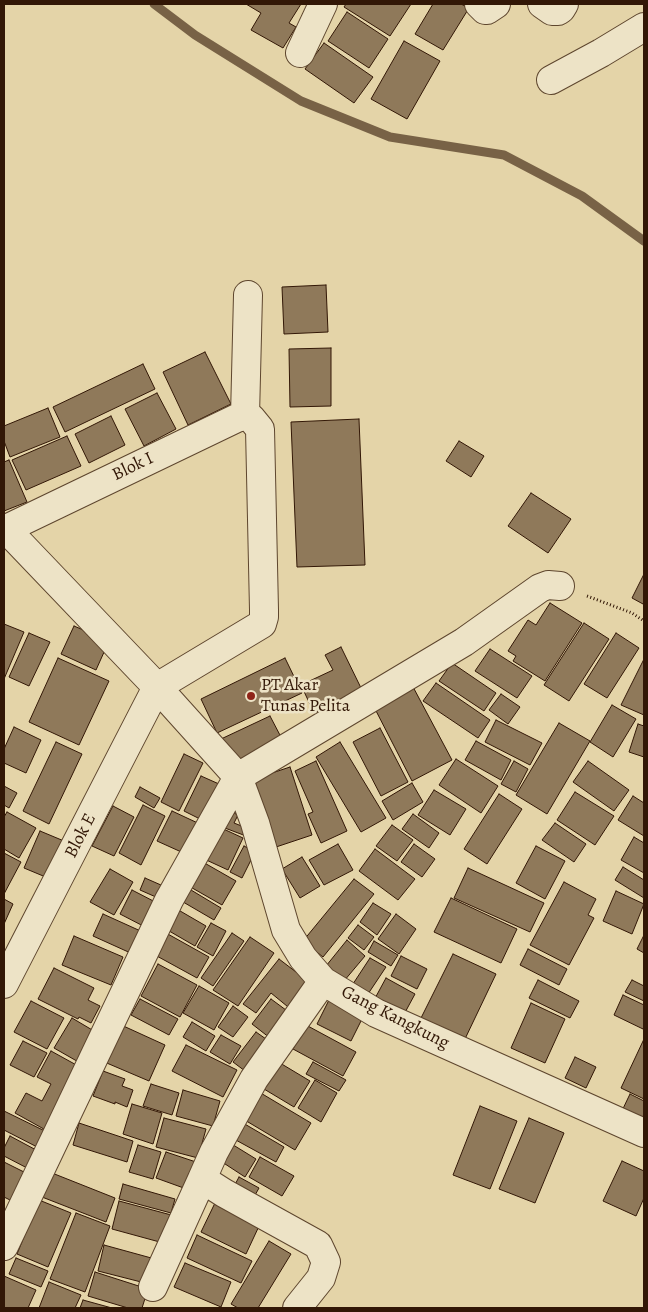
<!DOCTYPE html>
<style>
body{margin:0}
#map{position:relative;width:648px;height:1312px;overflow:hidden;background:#e4d4a8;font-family:Alegreya,serif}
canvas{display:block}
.frame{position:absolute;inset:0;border:5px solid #321706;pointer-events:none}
</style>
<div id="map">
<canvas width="648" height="1312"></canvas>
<div class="frame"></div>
</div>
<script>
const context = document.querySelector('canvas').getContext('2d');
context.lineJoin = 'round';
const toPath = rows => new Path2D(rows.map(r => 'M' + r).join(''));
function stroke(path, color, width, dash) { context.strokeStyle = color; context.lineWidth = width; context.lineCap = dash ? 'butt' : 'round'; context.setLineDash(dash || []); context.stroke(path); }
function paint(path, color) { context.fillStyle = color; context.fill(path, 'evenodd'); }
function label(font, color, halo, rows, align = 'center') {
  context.font = font + ' Alegreya,serif'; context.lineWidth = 5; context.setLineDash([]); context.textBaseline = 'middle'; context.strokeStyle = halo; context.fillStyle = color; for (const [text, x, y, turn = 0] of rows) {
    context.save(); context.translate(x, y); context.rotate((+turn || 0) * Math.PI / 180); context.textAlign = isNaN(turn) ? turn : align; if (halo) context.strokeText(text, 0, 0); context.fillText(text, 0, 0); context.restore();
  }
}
stroke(toPath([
 [154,4,195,35,301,101,390,137,504,155,582,196,644,241]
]), '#786246', 9);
const building = toPath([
 [246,4,301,4,289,23,296,27,283,48,251,30,261,13,246,4],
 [346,4,411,4,390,36,344,7,346,4],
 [433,4,461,4,469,8,443,50,415,34,433,4],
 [347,12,388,39,369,68,328,41,347,12],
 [404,41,440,61,407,119,371,99,404,41],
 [324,43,373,77,354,103,305,69,324,43],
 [326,285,328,332,284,334,282,287,326,285],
 [331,348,331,406,290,407,289,349,331,348],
 [205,352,231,404,188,425,163,372,205,352],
 [143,364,155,389,65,432,53,407,143,364],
 [157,393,176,429,144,446,125,409,157,393],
 [48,408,60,437,10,457,4,441,4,426,48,408],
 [111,416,125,445,89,463,75,434,111,416],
 [359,419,365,565,297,567,291,422,359,419],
 [67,436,81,466,26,490,12,460,67,436],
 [459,441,484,456,471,477,446,461,459,441],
 [9,460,27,502,4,511,4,462,9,460],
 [531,493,571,519,548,553,508,526,531,493],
 [644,574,644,601,643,604,632,598,644,574],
 [550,603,582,623,545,681,513,661,516,656,508,651,528,620,536,625,550,603],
 [584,623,609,639,569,701,544,685,584,623],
 [4,624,24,632,4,679,4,624],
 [74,626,109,641,96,670,61,654,74,626],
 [29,633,50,642,29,686,9,677,29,633],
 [616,633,639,648,607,698,584,684,616,633],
 [341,647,362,690,314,713,301,685,333,670,325,655,341,647],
 [490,649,532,676,517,698,475,671,490,649],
 [58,658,109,681,79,745,29,722,58,658],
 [285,658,302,693,217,733,201,699,285,658],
 [644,659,644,715,621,705,644,659],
 [452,663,496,693,484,711,439,681,452,663],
 [436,683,490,720,478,738,423,701,436,683],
 [412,685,452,760,412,781,373,705,412,685],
 [501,694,520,707,508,724,489,710,501,694],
 [612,705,636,719,613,757,590,742,612,705],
 [270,716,282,739,232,763,221,739,270,716],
 [496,720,542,743,530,765,485,742,496,720],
 [559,723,590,741,547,814,516,795,559,723],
 [638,724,644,726,644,757,629,752,638,724],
 [14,727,41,740,26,773,4,763,4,749,14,727],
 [380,728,408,782,381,796,353,742,380,728],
 [476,741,511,760,501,780,465,760,476,741],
 [56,742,82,754,49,824,23,811,56,742],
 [340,742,386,818,361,832,316,757,340,742],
 [184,754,203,763,179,811,161,802,184,754],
 [456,759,498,786,481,813,439,785,456,759],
 [316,761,347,831,321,843,308,814,313,812,295,771,316,761],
 [514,761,528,769,516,792,501,784,514,761],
 [588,761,629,790,614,811,573,782,588,761],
 [290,767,312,835,276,847,254,779,290,767],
 [201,776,219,784,202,820,184,811,201,776],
 [412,783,423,802,393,820,382,801,412,783],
 [4,786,17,793,9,808,4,805,4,786],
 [140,787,160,798,154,808,135,797,140,787],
 [434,790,466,809,450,835,418,815,434,790],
 [575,792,614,816,595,845,557,820,575,792],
 [499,794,522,809,487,864,464,849,499,794],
 [633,796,644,803,644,836,618,820,633,796],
 [143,805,165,816,141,865,119,853,143,805],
 [113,806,134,817,114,856,92,846,113,806],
 [224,808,238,815,234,823,249,829,246,836,217,825,224,808],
 [172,811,202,825,188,855,157,841,172,811],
 [7,812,36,828,19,858,4,849,4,817,7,812],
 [413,814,439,833,429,848,402,829,413,814],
 [555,823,586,844,574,862,542,840,555,823],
 [392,825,413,840,397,861,376,846,392,825],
 [217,826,243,838,228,870,202,858,217,826],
 [40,831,64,841,48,878,24,868,40,831],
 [634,837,644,843,644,873,621,860,634,837],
 [338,844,353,870,324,885,309,860,338,844],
 [414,844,435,859,422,877,401,862,414,844],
 [244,846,255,852,242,878,230,872,244,846],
 [536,846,565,861,545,899,516,883,536,846],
 [375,849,415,879,398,900,359,871,375,849],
 [4,853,21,862,4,894,4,853],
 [302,857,320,886,300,898,282,869,302,857],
 [201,861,236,881,222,905,187,885,201,861],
 [623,867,644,880,644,898,615,880,623,867],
 [468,868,544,903,530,932,454,898,468,868],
 [110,869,133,882,114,915,90,902,110,869],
 [145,878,170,889,165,901,140,890,145,878],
 [354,879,374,894,323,957,303,941,354,879],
 [564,882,596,899,588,915,594,918,569,965,530,945,564,882],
 [186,887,221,908,214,920,178,899,186,887],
 [132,890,161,905,149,929,120,914,132,890],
 [616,891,644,904,632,934,603,921,616,891],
 [451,898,517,929,501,963,434,932,451,898],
 [4,899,13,904,4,924,4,899],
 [373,903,391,914,377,935,360,922,373,903],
 [175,908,206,926,195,946,164,928,175,908],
 [103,914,145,933,135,955,93,936,103,914],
 [396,914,416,929,399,954,378,939,396,914],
 [211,923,226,931,213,956,197,947,211,923],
 [358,925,374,937,364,950,348,938,358,925],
 [166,933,209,957,197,978,155,955,166,933],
 [232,933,244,941,213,986,201,978,232,933],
 [644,935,644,953,637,949,644,935],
 [74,936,123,957,111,985,62,965,74,936],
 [250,937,274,953,238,1006,213,990,250,937],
 [347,940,365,956,344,981,326,966,347,940],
 [374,941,398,955,391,966,368,952,374,941],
 [528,949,567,969,559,985,520,965,528,949],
 [453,954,496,974,464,1041,420,1020,453,954],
 [401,956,427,969,417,989,391,976,401,956],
 [370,958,386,967,364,1000,349,990,370,958],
 [279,959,313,985,293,1011,271,993,256,1013,243,1004,279,959],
 [158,964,197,985,180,1017,141,996,158,964],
 [54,968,94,988,88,1000,100,1006,91,1023,79,1017,78,1019,38,999,54,968],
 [386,978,415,994,402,1018,373,1002,386,978],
 [538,980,579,1001,570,1018,529,998,538,980],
 [632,980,644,986,644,1001,625,992,632,980],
 [199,986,229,1003,214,1030,183,1013,199,986],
 [623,995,644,1005,644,1026,643,1029,614,1015,623,995],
 [140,999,178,1019,169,1035,131,1015,140,999],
 [271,999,290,1013,270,1038,252,1024,271,999],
 [329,1000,363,1017,351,1041,317,1024,329,1000],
 [31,1001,64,1018,47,1049,14,1032,31,1001],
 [531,1003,565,1019,545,1063,511,1048,531,1003],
 [233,1006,248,1017,233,1037,218,1027,233,1006],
 [72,1018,99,1034,82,1064,54,1048,72,1018],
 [192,1022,215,1036,206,1051,183,1037,192,1022],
 [119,1024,165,1045,149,1081,102,1061,119,1024],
 [306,1025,356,1052,343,1076,293,1049,306,1025],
 [256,1032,276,1046,253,1077,233,1062,256,1032],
 [221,1035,241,1046,230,1064,210,1052,221,1035],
 [644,1039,644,1099,621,1088,644,1039],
 [23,1041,47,1053,34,1077,10,1065,23,1041],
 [186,1045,237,1070,223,1097,172,1071,186,1045],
 [51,1051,80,1067,51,1133,15,1113,26,1093,42,1101,51,1084,37,1077,51,1051],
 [575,1057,596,1067,586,1088,565,1078,575,1057],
 [275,1060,310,1081,294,1107,259,1086,275,1060],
 [313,1062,346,1080,339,1091,306,1074,313,1062],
 [103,1071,125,1079,122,1086,133,1090,127,1107,115,1102,115,1104,93,1096,103,1071],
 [315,1080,337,1093,321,1122,298,1108,315,1080],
 [151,1084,179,1093,172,1115,143,1106,151,1084],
 [254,1089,311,1123,295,1150,238,1116,254,1089],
 [183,1090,220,1101,213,1126,176,1116,183,1090],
 [630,1094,644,1101,644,1126,620,1115,630,1094],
 [132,1104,162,1113,153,1144,123,1134,132,1104],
 [480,1106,517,1121,490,1189,453,1175,480,1106],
 [4,1111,51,1134,43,1150,4,1130,4,1111],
 [164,1118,206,1129,198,1158,156,1147,164,1118],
 [529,1118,564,1133,535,1203,499,1189,529,1118],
 [79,1123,133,1141,127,1162,73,1145,79,1123],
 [243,1123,284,1147,276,1162,234,1139,243,1123],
 [10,1136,38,1151,29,1169,4,1156,4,1148,10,1136],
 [230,1143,256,1159,245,1177,219,1160,230,1143],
 [138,1145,161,1152,153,1179,129,1172,138,1145],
 [166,1152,202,1164,192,1191,156,1178,166,1152],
 [260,1157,294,1176,282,1196,249,1177,260,1157],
 [622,1161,644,1171,644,1198,636,1216,603,1201,622,1161],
 [4,1162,28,1174,14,1202,4,1197,4,1162],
 [52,1173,115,1198,106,1222,42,1197,52,1173],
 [239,1177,259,1188,250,1204,230,1194,239,1177],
 [123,1184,175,1199,171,1213,119,1199,123,1184],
 [39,1200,71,1213,48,1267,17,1254,39,1200],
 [119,1201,175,1216,167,1244,112,1229,119,1201],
 [215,1203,260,1224,246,1254,201,1232,215,1203],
 [76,1213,110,1226,85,1292,50,1279,76,1213],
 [197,1235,252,1261,241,1283,187,1258,197,1235],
 [269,1241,291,1254,258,1308,238,1308,231,1304,269,1241],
 [104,1245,155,1259,149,1284,98,1271,104,1245],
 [16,1258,48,1271,41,1287,9,1274,16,1258],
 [185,1263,231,1282,221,1307,174,1287,185,1263],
 [95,1272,148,1289,142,1308,128,1308,88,1296,95,1272],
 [4,1276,36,1290,28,1308,4,1308,4,1276],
 [49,1282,81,1295,75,1308,39,1308,49,1282],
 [83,1300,112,1308,80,1308,83,1300]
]);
paint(building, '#8f795a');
stroke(building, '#321706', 1);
const minor = toPath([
 [479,4,485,10,487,10,496,4],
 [542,4,552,11,558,11,561,9,564,4],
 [300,53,323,4],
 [551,80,601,53,644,27],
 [245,416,248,295],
 [6,529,157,687,238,777,255,823,286,930,303,958,323,981,376,1013,644,1133],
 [4,530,237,418,245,416,251,418,260,429,264,610,264,617,262,624,157,687,4,984],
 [4,1246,169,900,238,777,464,642,540,588,548,585,560,586],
 [153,1287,202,1179],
 [297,1308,321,1278,326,1262,318,1245,224,1193,202,1179,214,1152,254,1079,323,981]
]);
stroke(minor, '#5e462e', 30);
stroke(toPath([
 [587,596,632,613,644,621]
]), '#321706', 3, [1, 2.5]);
stroke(minor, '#ede3c6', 28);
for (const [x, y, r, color] of [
 [251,696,5,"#8f2418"]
]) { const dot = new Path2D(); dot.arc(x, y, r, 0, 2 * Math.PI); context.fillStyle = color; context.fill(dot); stroke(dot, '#ede3c6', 2); }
label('18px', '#321706', '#ede3c6', [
 ["Blok I",133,467,-26],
 ["Blok E",81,836,-63],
 ["Gang Kangkung",395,1018,27]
]);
label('18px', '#321706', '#ede3c6', [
 ["PT Akar",261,686],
 ["Tunas Pelita",261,707]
], 'left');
</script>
